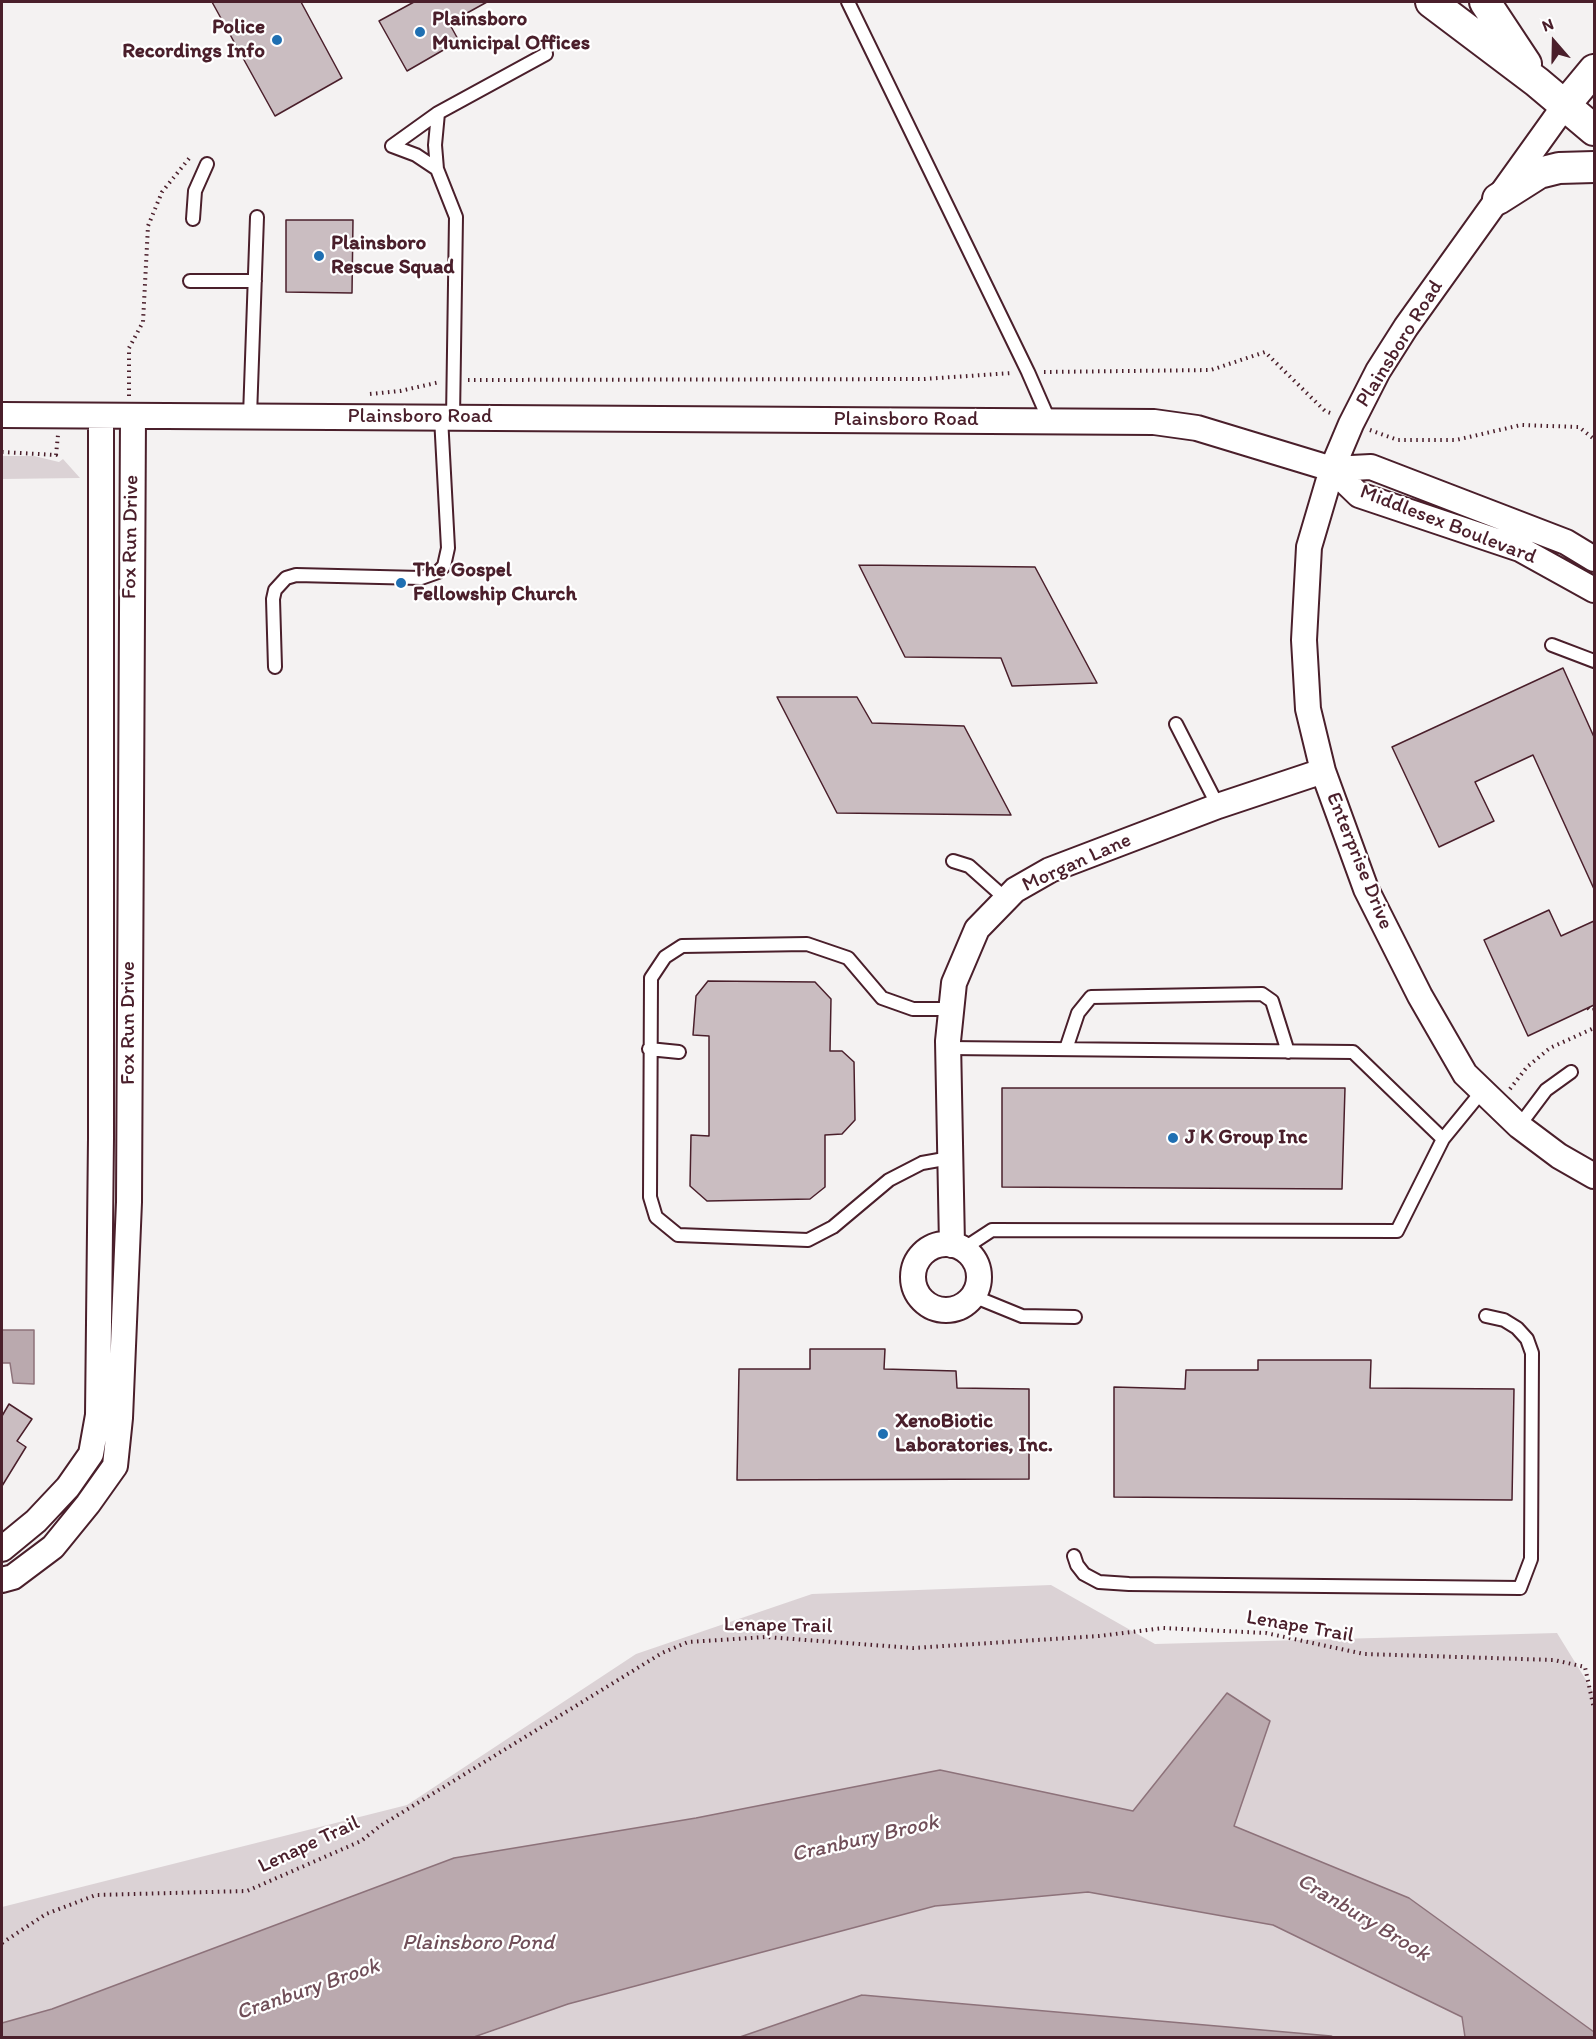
<!DOCTYPE html>
<style>
body{margin:0}
#map{position:relative;width:1596px;height:2039px;overflow:hidden;background:#f4f2f2;font-family:Itim,sans-serif}
canvas{display:block}
.frame{position:absolute;inset:0;border:3px solid #4a1f2b;pointer-events:none}
.north{position:absolute;left:1524px;top:12px;width:60px;height:60px;-webkit-text-stroke:4px #fff;paint-order:stroke;rotate:340deg;font-size:16px;font-weight:700;line-height:24px;text-align:center;color:#4a1f2b}
.north::after{content:'';display:block;margin:auto;width:21px;height:27px;background:#4a1f2b;clip-path:polygon(50% 0,100% 100%,50% 72%,0 100%)}
</style>
<div id="map">
<canvas width="1596" height="2039"></canvas>
<div class="frame"></div>
<div class="north">N</div>
</div>
<script>
const context = document.querySelector('canvas').getContext('2d');
context.lineJoin = 'round';
function paint(path, color) { context.fillStyle = color; context.fill(path, 'evenodd'); }
const toPath = rows => new Path2D(rows.map(r => 'M' + r).join(''));
function stroke(path, color, width, dash) { context.strokeStyle = color; context.lineWidth = width; context.lineCap = dash ? 'butt' : 'round'; context.setLineDash(dash || []); context.stroke(path); }
function label(font, color, halo, rows, align = 'center') {
  context.font = font + ' Itim,sans-serif'; context.lineWidth = 4.5; context.setLineDash([]); context.textBaseline = 'middle'; context.strokeStyle = halo; context.fillStyle = color; for (const [text, x, y, turn = 0] of rows) {
    context.save(); context.translate(x, y); context.rotate((+turn || 0) * Math.PI / 180); context.textAlign = isNaN(turn) ? turn : align; if (halo) context.strokeText(text, 0, 0); context.fillText(text, 0, 0); context.restore();
  }
}
paint(toPath([
 [2,456,34,456,59,462,63,459,80,478,2,479],
 [1051,1585,1155,1644,1557,1633,1594,1693,1594,2032,1409,1898,1234,1826,1270,1721,1227,1693,1133,1811,940,1770,696,1818,454,1858,52,2009,2,2023,2,1907,407,1805,636,1654,812,1594],
 [1088,1892,1273,1925,1462,2017,1465,2037,1333,2037,862,1995,740,2037,474,2038,568,2004,935,1906]
]), '#dbd2d5');
const water = toPath([
 [2,1330,34,1330,34,1384,13,1383,10,1363,2,1363,2,1330],
 [1227,1693,1270,1721,1234,1826,1409,1898,1594,2032,1594,2037,1465,2037,1462,2017,1273,1925,1088,1892,935,1906,568,2004,474,2037,2,2037,2,2023,52,2009,454,1858,696,1818,940,1770,1133,1811,1227,1693],
 [862,1995,1331,2036,1333,2037,740,2037,862,1995]
]);
paint(water, '#baa9ae');
stroke(water, '#8d727a', 1.5);
const building = toPath([
 [212,2,301,2,342,78,275,116,212,2],
 [414,2,487,2,449,23,459,41,407,71,379,21,414,2],
 [286,220,353,220,352,293,286,292,286,220],
 [859,565,1035,567,1097,683,1012,686,1001,658,905,657,859,565],
 [1563,668,1594,737,1594,889,1533,755,1475,782,1494,821,1439,847,1392,747,1563,668],
 [777,697,857,697,872,723,964,726,1011,815,837,813,777,697],
 [1549,910,1561,936,1594,921,1594,1005,1528,1036,1484,940,1549,910],
 [708,981,815,982,831,999,830,1051,842,1051,854,1062,855,1120,842,1134,825,1135,825,1187,810,1199,707,1201,690,1186,691,1135,709,1136,709,1036,693,1035,696,996,708,981],
 [1002,1088,1345,1088,1342,1189,1002,1187,1002,1088],
 [810,1349,885,1349,884,1369,956,1371,957,1388,1029,1389,1029,1479,737,1480,739,1369,810,1369,810,1349],
 [1258,1360,1371,1360,1370,1388,1514,1389,1512,1500,1114,1497,1114,1387,1185,1389,1186,1370,1258,1370,1258,1360],
 [9,1404,32,1419,17,1441,26,1447,2,1486,2,1416,9,1404]
]);
paint(building, '#cabdc1');
stroke(building, '#4a1f2b', 1.5);
const service = toPath([
 [848,2,1028,372,1049,420],
 [392,146,416,155,437,169,456,217,453,418],
 [392,146,438,113,546,54],
 [437,169,435,145,438,113],
 [193,219,195,191,207,164],
 [190,281,255,281],
 [250,416,257,217],
 [1552,645,1594,661],
 [275,667,273,599,275,590,286,578,296,575,421,578,438,572,444,566,448,548,441,417],
 [1176,724,1218,806],
 [953,861,969,866,1006,899],
 [948,1048,1353,1052,1443,1139,1397,1231,992,1230,963,1249],
 [649,1049,679,1052],
 [1066,1049,1078,1013,1091,997,1262,994,1272,1001,1288,1052],
 [1519,1126,1546,1090,1571,1072],
 [1443,1139,1483,1090],
 [950,1158,922,1163,889,1180,833,1227,808,1240,678,1235,656,1217,650,1197,651,978,665,957,682,946,807,944,848,958,882,998,913,1009,951,1009],
 [973,1296,1022,1316,1075,1317],
 [1074,1556,1077,1565,1084,1574,1099,1582,1129,1584,1520,1588,1531,1559,1532,1353,1527,1339,1517,1328,1504,1320,1486,1316]
]);
const minor = toPath([
 [1565,105,1406,327,1378,371,1351,424,1332,469,1309,547,1304,640,1308,709,1323,771,1366,889,1420,996,1465,1074,1519,1126,1559,1156,1594,1176],
 [2,415,1154,422,1197,428,1332,469,1371,467,1566,542,1594,559],
 [1332,469,1359,495,1520,549,1594,590],
 '913 1277a33 33 0 1 1 66 0a33 33 0 1 1-66 0Z',
 [952,1245,948,1041,954,983,977,929,1015,890,1050,870,1218,806,1323,771],
 [2,1549,36,1521,68,1487,91,1454,98,1415,101,1138,101,416],
 [2,1580,13,1577,53,1547,88,1504,115,1466,120,1418,129,1202,133,416]
]);
const tertiary = toPath([
 [1431,2,1537,82,1594,130],
 [1485,2,1526,64],
 [1565,105,1594,70],
 [1498,199,1539,173,1559,168,1594,167]
]);
stroke(service, '#4a1f2b', 16);
stroke(minor, '#4a1f2b', 28);
stroke(tertiary, '#4a1f2b', 34);
stroke(toPath([
 [1044,372,1211,370,1265,352,1325,411,1333,414],
 [468,380,924,379,1012,373],
 [370,394,400,391,440,382],
 [129,396,129,348,143,322,148,226,162,192,191,156],
 [1370,430,1398,440,1456,440,1521,425,1579,427,1594,439],
 [2,452,56,455,58,435],
 [1588,1008,1591,1011,1594,1010],
 [1510,1089,1527,1067,1550,1048,1594,1028],
 [2,1943,46,1914,96,1895,247,1891,361,1841,380,1826,662,1653,688,1642,766,1637,913,1648,1099,1636,1163,1628,1266,1633,1364,1654,1554,1660,1585,1667,1594,1709]
]), '#4a1f2b', 4, [1.5, 4.5]);
stroke(service, '#fff', 12);
stroke(minor, '#fff', 24);
stroke(tertiary, '#fff', 30);
for (const [x, y, r, color] of [
 [420,32,6,"#1f6fb2"],
 [277,40,6,"#1f6fb2"],
 [319,256,6,"#1f6fb2"],
 [401,583,6,"#1f6fb2"],
 [1173,1138,6,"#1f6fb2"],
 [883,1434,6,"#1f6fb2"]
]) { const dot = new Path2D(); dot.arc(x, y, r, 0, 2 * Math.PI); context.fillStyle = color; context.fill(dot); stroke(dot, '#fff', 2); }
label('bold 21px', '#4a1f2b', '#fff', [
 ["Plainsboro",432,20],
 ["Municipal Offices",432,44],
 ["Police",265,28,"right"],
 ["Recordings Info",265,52,"right"],
 ["Plainsboro",331,244],
 ["Rescue Squad",331,268],
 ["The Gospel",413,571],
 ["Fellowship Church",413,595],
 ["J K Group Inc",1185,1138],
 ["XenoBiotic",895,1422],
 ["Laboratories, Inc.",895,1446]
], 'left');
label('21px', '#4a1f2b', '#fff', [
 ["Plainsboro Road",1400,344,-58],
 ["Plainsboro Road",420,417],
 ["Plainsboro Road",906,420],
 ["Middlesex Boulevard",1448,525,21],
 ["Fox Run Drive",131,537,-89],
 ["Enterprise Drive",1359,861,68],
 ["Morgan Lane",1077,863,-24],
 ["Fox Run Drive",129,1023,-90],
 ["Lenape Trail",778,1626,1],
 ["Lenape Trail",1300,1627,10],
 ["Lenape Trail",309,1845,-25]
]);
label('italic 22px', '#714f59', '#fff', [
 ["Cranbury Brook",865,1839,-13],
 ["Cranbury Brook",1363,1918,31],
 ["Plainsboro Pond",478,1943],
 ["Cranbury Brook",308,1990,-19]
]);
</script>
